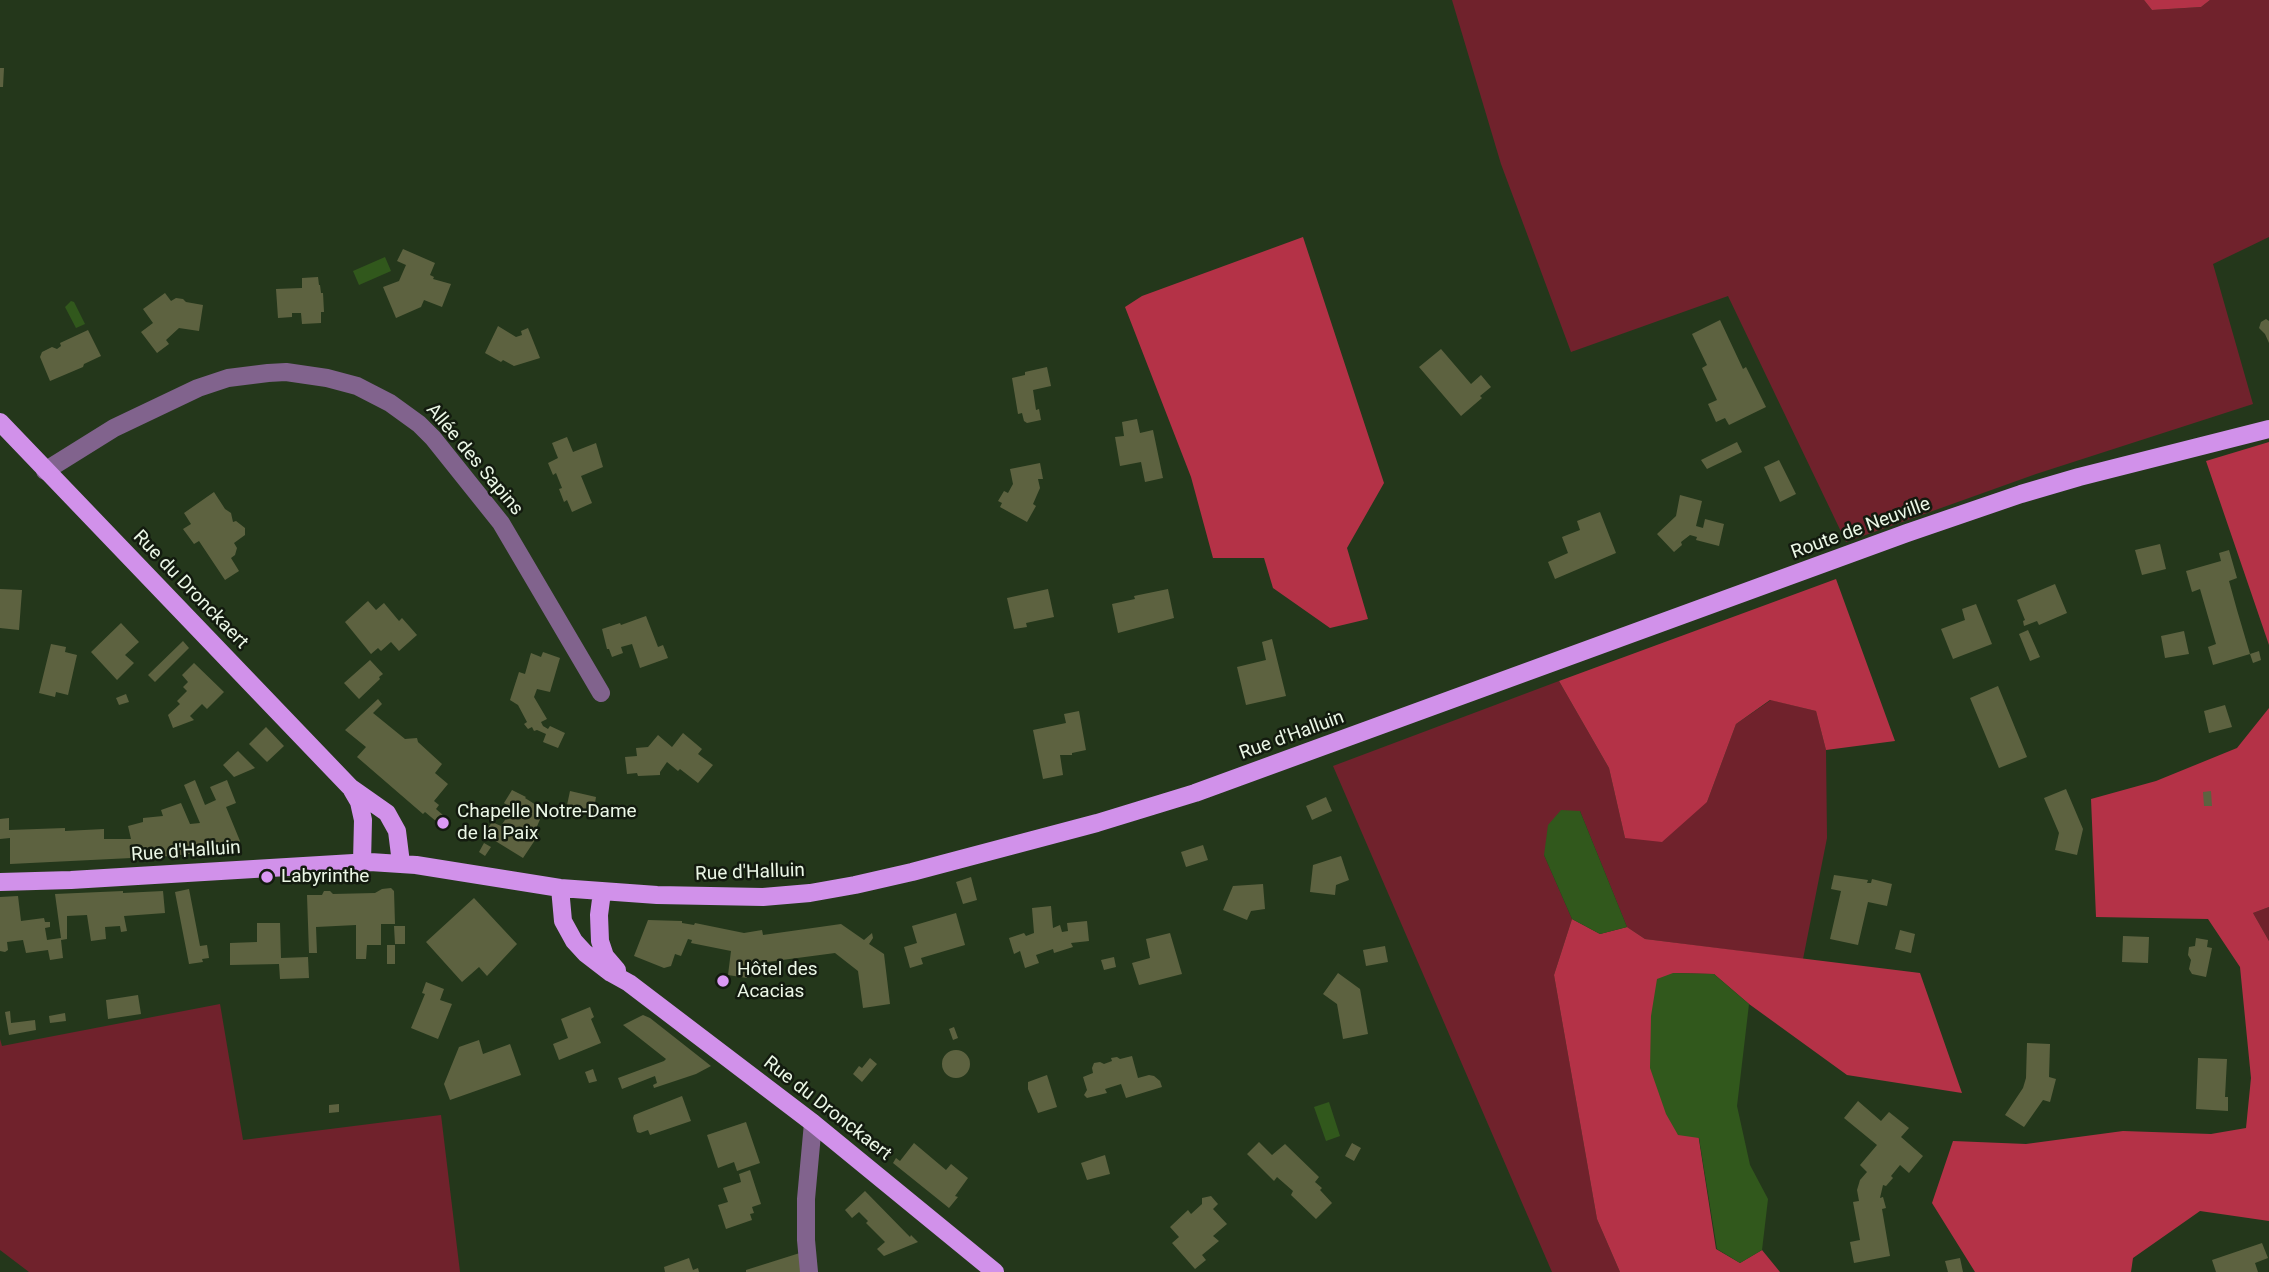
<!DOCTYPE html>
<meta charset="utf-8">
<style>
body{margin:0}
canvas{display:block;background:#24371b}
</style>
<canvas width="2269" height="1272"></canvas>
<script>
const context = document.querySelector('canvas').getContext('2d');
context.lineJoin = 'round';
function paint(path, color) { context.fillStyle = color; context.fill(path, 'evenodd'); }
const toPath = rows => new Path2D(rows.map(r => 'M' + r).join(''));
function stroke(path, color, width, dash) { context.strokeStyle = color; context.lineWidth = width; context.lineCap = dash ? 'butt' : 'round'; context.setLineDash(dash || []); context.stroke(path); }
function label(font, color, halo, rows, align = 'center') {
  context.font = font + ' Roboto,sans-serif'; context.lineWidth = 5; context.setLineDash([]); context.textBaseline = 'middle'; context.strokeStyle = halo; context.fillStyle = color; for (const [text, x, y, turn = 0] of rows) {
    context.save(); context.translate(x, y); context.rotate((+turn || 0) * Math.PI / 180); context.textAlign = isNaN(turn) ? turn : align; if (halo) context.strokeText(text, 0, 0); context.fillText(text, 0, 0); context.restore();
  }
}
paint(toPath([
 [1452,0,2144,0,2152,10,2201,7,2210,0,2269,0,2269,237,2213,264,2253,404,2036,474,1846,542,1728,296,1571,352,1501,164],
 [1559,681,1609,768,1625,838,1707,802,1736,724,1771,700,1816,711,1826,750,1827,838,1803,959,1645,939,1627,927,1580,811,1544,855,1572,919,1554,975,1597,1219,1620,1272,1552,1272,1333,766],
 [2269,907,2269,941,2253,913],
 [220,1004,243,1140,441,1115,460,1272,29,1272,0,1250,0,1039,2,1046]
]), '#70222c');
paint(toPath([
 [2144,0,2210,0,2201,7,2152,10],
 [1303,237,1384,483,1347,548,1368,619,1330,628,1273,588,1264,558,1213,558,1191,477,1125,307,1142,296],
 [2269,442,2269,645,2206,461],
 [1836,579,1895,741,1826,750,1816,711,1770,700,1736,724,1707,802,1662,842,1625,838,1609,768,1559,681],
 [2269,708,2269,907,2253,913,2269,941,2269,1221,2200,1211,2133,1258,2131,1272,1975,1272,1932,1203,1953,1141,2026,1144,2123,1131,2211,1134,2246,1128,2251,1078,2240,967,2208,919,2096,917,2091,799,2156,781,2237,748],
 [1572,919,1600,934,1627,927,1645,939,1920,973,1962,1093,1847,1075,1749,1004,1714,974,1673,973,1716,1249,1740,1263,1762,1250,1780,1272,1620,1272,1597,1219,1554,975]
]), '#b43247');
paint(toPath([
 [385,257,391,271,359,285,353,271],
 [71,301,74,302,85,324,76,328,65,307],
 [1561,810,1580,811,1627,927,1600,934,1572,919,1544,855,1548,825],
 [1673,973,1714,974,1749,1004,1737,1106,1750,1165,1768,1199,1762,1250,1740,1263,1717,1249,1699,1138,1678,1135,1666,1114,1650,1068,1651,1016,1657,979],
 [1329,1102,1340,1136,1326,1141,1314,1107]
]), '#31581c');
paint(toPath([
 [0,68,4,68,3,87,0,87],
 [403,249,435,263,430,275,434,277,433,279,451,284,442,307,424,300,421,307,396,318,383,287,399,281,406,265,397,261],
 [318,277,319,285,320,285,321,293,323,293,324,312,321,312,321,323,302,324,301,313,292,313,292,317,278,318,276,289,302,288,302,278],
 [165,293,171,301,176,298,183,299,186,302,203,305,199,331,179,328,166,340,169,344,157,353,141,332,153,323,143,309],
 [2266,319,2269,321,2269,343,2265,334,2259,328,2261,322],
 [1720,320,1743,369,1746,367,1766,407,1729,425,1725,418,1716,422,1708,404,1717,400,1702,368,1707,365,1692,334],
 [498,326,516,337,522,335,521,331,528,328,540,358,514,366,503,360,501,362,485,353],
 [88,330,101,356,84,364,83,367,50,381,40,357,42,352,52,347,57,349,61,346,60,343],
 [1441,349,1471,384,1481,375,1491,387,1480,396,1482,398,1461,416,1419,367],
 [1047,367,1051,386,1033,390,1036,410,1039,409,1041,420,1027,423,1024,421,1022,413,1018,414,1012,378,1025,375,1025,372],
 [1137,419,1140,433,1153,430,1163,478,1145,482,1141,462,1120,466,1115,437,1124,436,1122,422],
 [567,437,573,452,596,443,603,467,581,476,592,503,572,512,567,500,564,502,559,489,562,488,556,473,553,475,548,463,558,458,552,443],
 [1737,442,1742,452,1707,469,1701,460],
 [1779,460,1796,494,1780,502,1764,467],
 [1040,463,1043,479,1038,479,1040,488,1033,504,1036,506,1027,522,1000,507,1002,503,998,501,1004,491,1008,493,1013,484,1010,469],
 [214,492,225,509,231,513,233,522,236,521,245,528,245,535,234,543,237,548,235,555,231,558,239,571,225,580,199,541,194,544,183,529,191,524,184,513],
 [1680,495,1702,501,1696,526,1703,528,1705,519,1724,524,1719,546,1696,540,1697,537,1690,535,1681,542,1682,545,1674,552,1657,534,1676,516],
 [1600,512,1616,553,1555,579,1548,562,1568,553,1562,537,1580,530,1577,521],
 [2160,544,2166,569,2142,575,2135,550],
 [2229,550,2237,578,2229,581,2237,610,2250,654,2259,651,2261,660,2253,663,2250,654,2213,665,2208,647,2216,644,2200,589,2192,592,2186,571,2221,561,2219,553],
 [2055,584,2067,613,2039,625,2037,621,2024,626,2023,621,2025,620,2017,600],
 [0,589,22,590,19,630,0,628],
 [1048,589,1054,617,1026,623,1027,627,1014,629,1007,598],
 [1168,589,1174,618,1118,633,1112,604,1135,599,1134,596],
 [368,601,376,610,384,603,399,621,402,618,417,635,399,651,391,642,381,651,378,648,371,654,345,622],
 [1976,604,1992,644,1953,659,1941,629,1965,620,1962,609],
 [646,616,658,647,663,645,668,658,640,668,632,644,621,647,623,653,612,657,609,649,607,649,602,629,620,623,621,625],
 [121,623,139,642,125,655,134,663,117,680,91,652],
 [2028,630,2040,657,2030,661,2019,634],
 [2184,631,2189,654,2165,658,2161,636],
 [1272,639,1286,696,1246,705,1237,667,1266,660,1262,642],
 [183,641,189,648,155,682,148,675],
 [51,644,66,647,65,652,77,655,68,695,56,692,55,697,39,693],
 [543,652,560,658,550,692,537,689,534,697,547,719,541,722,543,726,548,729,550,726,565,733,558,748,543,742,546,734,537,730,534,731,532,727,528,729,524,724,527,722,518,705,510,700,519,672,525,674,531,653,541,657],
 [370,660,383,674,379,677,380,679,359,699,344,683],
 [194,663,224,692,207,709,202,704,190,716,194,720,173,728,168,715,180,704,177,701,187,691,183,687,188,682,182,675],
 [1998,686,2027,757,1999,768,1970,698],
 [126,694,129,702,119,705,116,698],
 [378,699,382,704,373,713,405,739,417,738,418,742,442,764,435,773,448,784,434,801,439,805,436,809,451,822,443,831,435,825,437,822,425,812,423,814,357,757,366,747,345,730],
 [2225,705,2232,727,2209,733,2204,711],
 [1079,711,1086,750,1072,753,1072,755,1060,755,1063,775,1043,779,1033,730,1066,723,1064,714],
 [266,727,284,746,267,762,249,744],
 [683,733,702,749,698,754,713,765,698,783,680,769,678,771,667,762,660,772,660,775,638,776,637,773,627,774,625,757,637,756,636,748,648,747,658,735,672,747],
 [238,751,255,768,234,777,223,765],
 [195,780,205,805,216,800,210,787,227,780,236,803,226,807,240,841,237,848,172,856,10,864,10,838,0,839,0,819,9,818,9,830,65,828,65,831,104,829,104,839,131,839,128,826,143,822,143,818,163,816,161,810,181,803,190,824,200,823,184,785],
 [2066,789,2083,829,2077,855,2055,850,2059,833,2044,798],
 [512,790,526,797,525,798,544,810,535,831,539,834,523,858,484,834,492,822,501,826,512,809,504,803],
 [570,791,596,797,593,815,566,810],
 [2211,791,2212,806,2204,806,2203,792],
 [1326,797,1332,811,1312,820,1306,806],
 [484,843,491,847,485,856,479,852],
 [1203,845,1208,860,1186,867,1181,852],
 [1341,856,1349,880,1336,885,1335,895,1310,892,1313,865],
 [1834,875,1868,880,1867,883,1871,883,1872,879,1892,884,1887,906,1868,902,1858,945,1830,939,1841,891,1831,889],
 [971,877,977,900,963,904,956,882],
 [1263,884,1265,909,1251,911,1247,920,1223,910,1233,886],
 [391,888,394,891,395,924,381,924,381,945,367,945,366,959,356,959,356,925,316,927,317,953,309,953,307,895,322,895,324,891,330,891,333,894,375,893,382,889],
 [189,889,200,946,207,945,209,958,202,959,203,962,189,964,175,892],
 [123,891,123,893,163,891,165,913,124,916,127,931,121,932,120,926,105,927,106,939,91,941,87,915,67,916,67,939,61,940,63,958,50,960,48,950,26,953,23,940,7,942,8,950,5,952,0,951,0,897,18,896,21,921,44,918,45,922,50,922,50,927,45,928,47,940,61,938,55,894],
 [474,898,517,944,487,976,479,967,462,982,426,942],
 [1051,906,1053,928,1060,925,1062,932,1068,931,1067,923,1087,921,1089,941,1071,943,1073,947,1054,953,1053,949,1036,955,1039,963,1025,968,1020,951,1014,954,1009,938,1024,933,1026,936,1034,933,1032,908],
 [956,913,965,945,921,958,923,964,910,968,904,947,917,943,912,926],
 [648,920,682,921,682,923,694,925,695,923,744,933,762,930,763,935,841,924,864,940,872,933,873,938,869,944,884,954,890,1004,863,1008,858,971,835,953,767,962,767,960,758,961,757,969,749,968,747,978,728,975,731,951,691,943,692,940,688,939,681,956,675,954,671,966,664,968,634,956],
 [257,923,280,923,281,958,308,957,309,978,280,979,279,964,230,965,230,943,257,942],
 [394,926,405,926,405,944,395,944],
 [1900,930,1915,934,1911,953,1895,949],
 [1170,933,1182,974,1139,985,1132,963,1150,958,1146,939],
 [2123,936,2149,937,2148,963,2122,962],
 [2196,938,2208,940,2207,947,2212,948,2206,977,2192,974,2189,969,2191,960,2188,955,2189,947,2195,946],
 [387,945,395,945,395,964,387,964],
 [1385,946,1388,962,1366,966,1363,950],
 [1114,957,1116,967,1104,970,1101,960],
 [1338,973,1360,989,1368,1034,1343,1039,1337,1004,1323,994],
 [426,982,444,989,440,1000,452,1004,438,1039,411,1028,425,994,422,993],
 [138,995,141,1014,108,1019,106,1000],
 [590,1007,594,1017,591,1019,601,1043,559,1060,553,1044,568,1038,561,1019],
 [10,1011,11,1023,35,1020,36,1030,9,1035,5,1012],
 [65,1013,66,1021,50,1023,49,1016],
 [643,1015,650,1018,711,1066,696,1074,654,1088,653,1085,657,1083,655,1076,622,1089,618,1078,664,1061,666,1059,623,1025],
 [954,1027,958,1038,953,1040,949,1029],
 [479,1040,483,1054,510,1044,521,1075,450,1100,444,1084,459,1047],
 [2027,1043,2050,1044,2049,1077,2056,1079,2050,1102,2043,1100,2024,1127,2005,1115,2023,1088,2026,1078],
 '942 1064a14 14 0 1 1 28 0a14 14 0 1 1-28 0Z',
 [1132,1056,1138,1078,1149,1075,1154,1076,1160,1081,1162,1087,1126,1098,1121,1084,1105,1089,1107,1093,1087,1098,1084,1095,1087,1090,1083,1077,1093,1073,1092,1068,1094,1063,1100,1062,1104,1064,1112,1061,1111,1058,1117,1057,1120,1059],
 [870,1058,877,1064,862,1082,853,1074,859,1066,862,1068],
 [2198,1058,2227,1059,2225,1097,2228,1097,2228,1111,2196,1109],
 [593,1069,597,1081,589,1083,585,1072],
 [1047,1075,1057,1107,1038,1113,1028,1089,1028,1082],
 [682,1096,691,1121,650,1135,648,1130,640,1133,637,1132,633,1118,634,1115],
 [1858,1101,1881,1121,1889,1112,1909,1128,1901,1137,1923,1156,1909,1173,1900,1165,1891,1176,1893,1178,1886,1186,1883,1185,1880,1198,1883,1197,1886,1208,1882,1209,1890,1256,1854,1263,1850,1242,1860,1240,1853,1202,1859,1201,1857,1190,1860,1180,1867,1172,1860,1165,1877,1145,1844,1118],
 [339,1104,339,1112,329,1113,329,1105],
 [746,1122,760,1163,737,1171,734,1162,718,1168,707,1135],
 [1259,1142,1272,1155,1285,1144,1319,1177,1315,1182,1322,1188,1320,1190,1332,1203,1316,1219,1291,1195,1293,1191,1277,1177,1274,1181,1247,1154],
 [914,1143,946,1170,951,1164,968,1178,955,1196,958,1197,949,1208,893,1163,896,1158,900,1161],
 [1352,1143,1361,1148,1354,1161,1345,1156],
 [1105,1155,1110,1174,1087,1180,1081,1163],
 [750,1170,761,1204,752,1207,754,1213,750,1214,752,1220,726,1229,718,1205,728,1202,723,1188,741,1182,739,1174],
 [865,1191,910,1237,911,1235,918,1242,884,1256,877,1249,885,1242,866,1223,868,1221,859,1212,852,1218,845,1210],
 [1211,1196,1218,1204,1213,1209,1227,1224,1213,1236,1219,1241,1202,1255,1206,1260,1195,1269,1172,1243,1179,1237,1170,1227,1188,1210,1191,1214,1202,1204,1202,1198],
 [2262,1243,2268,1258,2255,1263,2258,1272,2216,1272,2212,1260],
 [803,1252,804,1272,746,1272,746,1270],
 [689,1258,693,1270,698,1268,699,1272,665,1272,664,1267],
 [1960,1258,1963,1272,1948,1272,1945,1261]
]), '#5d6240');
stroke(toPath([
 [45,471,114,428,198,388,228,378,268,373,286,372,327,378,357,386,390,403,419,424,433,438,501,523,601,693],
 [809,1272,806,1240,806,1199,813,1123]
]), '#81638d', 18);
stroke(toPath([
 [0,422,350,787,387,813,397,831,401,863],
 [352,790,359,802,363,820,362,862],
 [0,882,71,880,370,862,416,865,560,888,657,895,763,897,810,893,855,885,912,872,1097,823,1195,793,1907,533,2021,494,2079,477,2269,429],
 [560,888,563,921,574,941,585,953,611,973,629,983,813,1123,995,1272],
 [602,892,599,915,600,941,605,956,617,970]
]), '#d191ea', 18);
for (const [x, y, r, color] of [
 [443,823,7,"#db99f5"],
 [267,877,7,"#db99f5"],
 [723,981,7,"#db99f5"]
]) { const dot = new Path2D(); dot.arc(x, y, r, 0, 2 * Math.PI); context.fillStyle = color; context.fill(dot); stroke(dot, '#131b0f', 2.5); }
label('19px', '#ebf7e6', '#131b0f', [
 ["Allée des Sapins",474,460,50],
 ["Route de Neuville",1861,529,-20],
 ["Rue du Dronckaert",190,590,46],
 ["Rue d'Halluin",1292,736,-20],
 ["Rue d'Halluin",186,852,-4],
 ["Rue d'Halluin",750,873,-2],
 ["Rue du Dronckaert",827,1109,38]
]);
label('19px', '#ebf7e6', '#131b0f', [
 ["Chapelle Notre-Dame",457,812],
 ["de la Paix",457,834],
 ["Labyrinthe",281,877],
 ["Hôtel des",737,970],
 ["Acacias",737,992]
], 'left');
</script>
